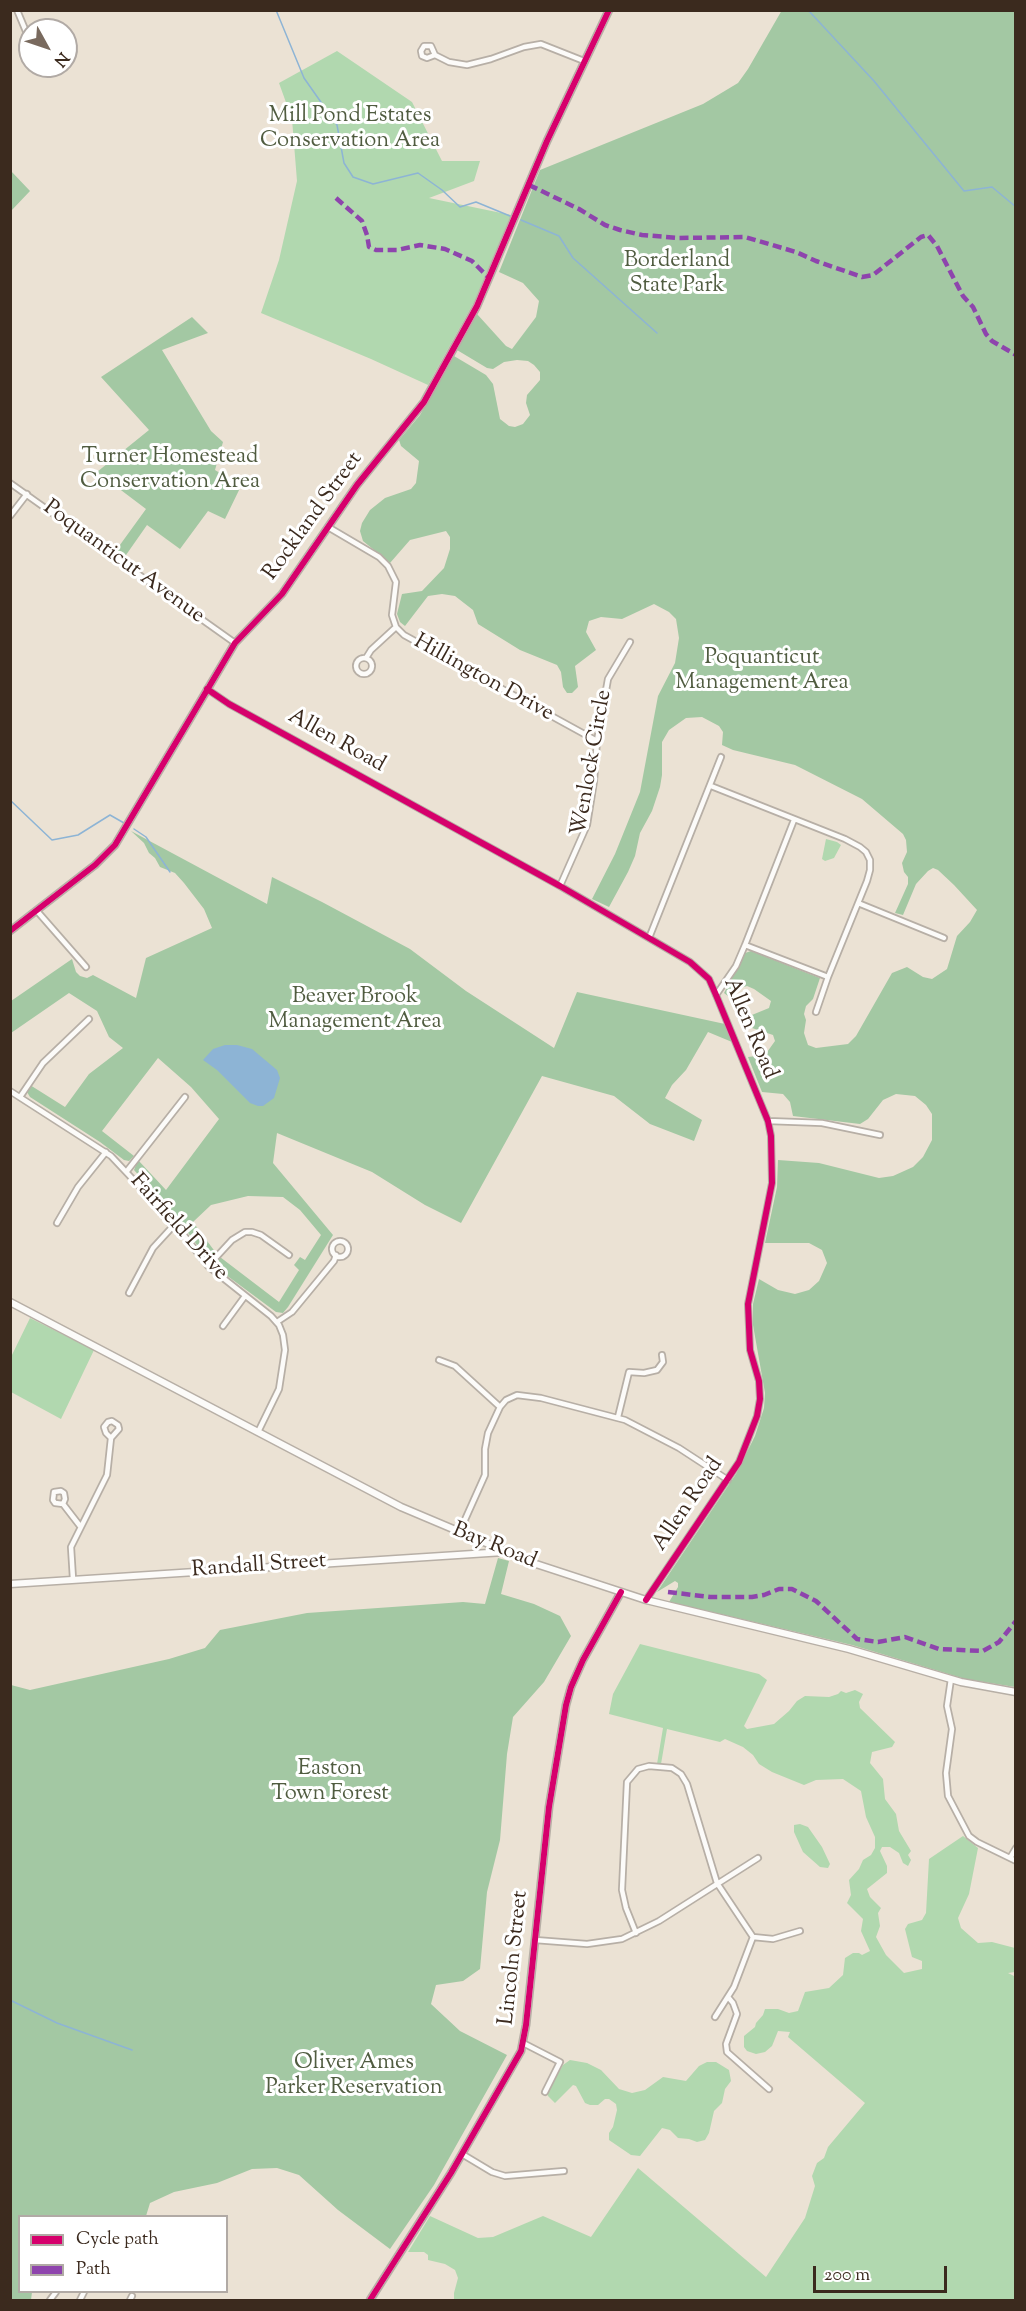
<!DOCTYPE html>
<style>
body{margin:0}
#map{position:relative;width:1026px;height:2311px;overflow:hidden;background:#ebe2d4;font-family:"Sorts Mill Goudy",serif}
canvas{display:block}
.frame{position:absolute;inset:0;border:12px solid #3b2a1e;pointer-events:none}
.legend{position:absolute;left:18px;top:2215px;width:210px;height:78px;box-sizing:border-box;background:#fff;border:2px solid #b1aaa5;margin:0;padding:8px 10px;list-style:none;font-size:18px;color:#3b2a1e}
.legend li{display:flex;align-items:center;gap:12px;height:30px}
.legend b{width:30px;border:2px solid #b1aaa5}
.north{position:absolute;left:18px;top:18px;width:60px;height:60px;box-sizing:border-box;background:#fff;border:2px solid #b1aaa5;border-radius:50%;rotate:130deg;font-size:16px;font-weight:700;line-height:24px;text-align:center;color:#3b2a1e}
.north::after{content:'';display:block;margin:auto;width:21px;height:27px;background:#796a5e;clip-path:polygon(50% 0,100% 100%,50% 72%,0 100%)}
.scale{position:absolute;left:813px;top:2266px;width:134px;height:27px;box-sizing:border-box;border:3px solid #3b2a1e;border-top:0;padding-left:8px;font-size:18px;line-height:21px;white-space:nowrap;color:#3b2a1e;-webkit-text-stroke:4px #fff;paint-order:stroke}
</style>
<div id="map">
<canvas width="1026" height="2311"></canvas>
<div class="frame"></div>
<ul class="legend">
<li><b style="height:8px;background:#d6006c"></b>Cycle path</li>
<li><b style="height:8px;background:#8e44ad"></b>Path</li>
</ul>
<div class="north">N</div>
<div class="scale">200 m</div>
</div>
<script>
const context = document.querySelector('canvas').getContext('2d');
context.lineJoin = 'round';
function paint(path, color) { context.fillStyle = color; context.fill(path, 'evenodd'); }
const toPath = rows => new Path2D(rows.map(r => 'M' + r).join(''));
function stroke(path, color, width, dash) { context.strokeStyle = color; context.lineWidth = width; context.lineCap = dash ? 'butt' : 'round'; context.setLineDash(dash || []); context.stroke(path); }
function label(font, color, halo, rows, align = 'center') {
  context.font = font + ' "Sorts Mill Goudy",serif'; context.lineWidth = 6; context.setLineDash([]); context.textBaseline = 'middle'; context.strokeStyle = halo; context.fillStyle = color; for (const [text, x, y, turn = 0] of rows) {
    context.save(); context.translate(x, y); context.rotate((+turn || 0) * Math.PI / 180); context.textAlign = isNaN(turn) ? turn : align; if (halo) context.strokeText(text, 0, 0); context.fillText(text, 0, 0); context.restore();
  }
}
paint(toPath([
 [337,51,412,102,442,161,480,161,474,181,429,198,511,215,474,302,428,385,371,359,261,313,279,260,297,181,292,119,279,83],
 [826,839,837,842,841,845,834,858,825,861,822,859],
 [30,1318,94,1350,61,1419,11,1392,11,1357],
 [640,1644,759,1674,767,1680,744,1726,747,1729,774,1724,789,1711,797,1701,805,1696,829,1697,838,1694,841,1691,846,1693,855,1690,863,1694,859,1702,860,1708,895,1742,892,1747,872,1752,870,1763,883,1779,885,1799,896,1814,899,1831,911,1851,908,1855,911,1860,908,1866,903,1863,899,1853,890,1847,882,1847,880,1851,887,1866,887,1873,867,1889,870,1897,881,1908,878,1913,880,1926,876,1937,886,1955,904,1973,922,1969,922,1961,912,1957,905,1929,908,1924,922,1920,926,1913,929,1859,963,1836,978,1848,969,1894,958,1918,961,1928,978,1943,992,1942,1015,1948,1015,1972,1008,1973,1016,1977,1015,2300,454,2300,454,2293,458,2278,455,2270,445,2264,428,2260,428,2255,424,2252,408,2252,430,2216,478,2238,493,2237,543,2216,591,2237,638,2168,766,2277,805,2218,815,2186,812,2176,817,2163,824,2158,828,2147,865,2103,788,2037,790,2032,778,2031,772,2046,765,2052,756,2054,747,2051,744,2047,744,2036,755,2027,756,2023,763,2015,765,2009,778,2009,789,2013,798,2011,805,1992,829,1988,843,1975,845,1958,853,1953,859,1953,862,1955,870,1951,861,1931,863,1919,847,1903,851,1895,849,1880,859,1869,863,1860,871,1855,875,1848,875,1837,866,1817,861,1791,843,1779,816,1780,804,1785,772,1772,759,1764,753,1755,743,1747,725,1739,720,1742,667,1729,661,1764,657,1764,663,1728,609,1714,613,1694],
 [800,1824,808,1827,822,1847,830,1864,828,1868,820,1867,803,1852,794,1832,794,1825],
 [570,2060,587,2063,601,2070,619,2089,632,2093,645,2090,663,2077,686,2081,699,2066,707,2062,716,2062,729,2070,731,2081,725,2089,722,2103,714,2111,709,2133,705,2140,697,2142,689,2139,678,2138,670,2130,662,2128,640,2156,631,2155,609,2140,609,2133,613,2127,617,2110,616,2104,609,2099,605,2099,598,2105,590,2105,585,2103,576,2086,573,2085,555,2103,548,2096,547,2092,563,2065]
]), '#b1d8af');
paint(toPath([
 [782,10,1015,11,1015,1687,965,1679,852,1645,669,1602,678,1587,678,1583,675,1581,657,1592,736,1474,755,1436,764,1408,765,1393,753,1325,753,1304,759,1279,778,1290,795,1294,809,1290,819,1281,827,1263,822,1250,809,1243,765,1243,777,1187,778,1160,819,1163,879,1178,893,1176,913,1167,923,1157,932,1140,932,1114,926,1105,915,1096,896,1094,883,1100,868,1119,860,1124,793,1116,790,1102,783,1094,762,1092,748,1057,765,1055,775,1041,773,1035,740,1024,747,1017,769,1008,771,1001,754,989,747,986,735,990,728,996,724,993,745,953,751,951,820,978,813,999,806,1006,804,1014,806,1020,804,1033,808,1045,816,1048,848,1044,856,1036,892,973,907,967,923,977,932,979,947,969,957,936,970,922,977,910,954,885,938,870,933,868,928,871,916,884,903,915,895,913,908,884,908,877,904,872,902,863,907,852,906,840,903,834,862,799,795,765,733,750,722,745,723,732,719,726,702,717,686,718,669,730,662,742,662,775,660,787,652,811,640,833,635,856,628,872,609,907,592,899,615,854,640,792,658,696,675,663,679,638,676,619,669,612,654,604,622,619,601,617,589,621,586,632,596,650,575,666,578,687,572,693,567,693,563,687,561,672,557,665,520,650,478,624,473,610,455,596,442,594,428,596,405,626,400,622,397,614,402,594,422,591,444,568,450,549,450,537,446,531,410,540,390,563,363,541,360,531,362,523,370,510,385,498,411,489,416,483,419,461,401,446,399,440,420,415,454,356,486,375,493,384,500,419,509,426,515,427,523,424,530,415,526,403,527,395,540,380,540,372,534,365,528,361,517,360,504,362,493,369,487,368,457,350,477,314,506,346,512,349,536,317,539,301,523,283,499,272,540,170,703,104,738,83,748,69],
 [11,171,30,191,11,211],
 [192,317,208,333,162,350,211,431,223,442,215,470,241,486,225,519,208,511,180,549,147,525,126,555,127,561,111,550,117,549,146,509,97,472,149,430,101,377],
 [131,831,267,904,272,877,322,902,410,949,466,991,554,1048,577,992,725,1024,732,1042,708,1032,686,1070,672,1085,665,1098,702,1120,694,1141,650,1124,614,1096,542,1076,461,1223,425,1205,372,1172,277,1133,273,1163,333,1235,288,1307,283,1313,276,1312,218,1269,217,1261,220,1257,279,1302,299,1270,294,1265,300,1257,305,1260,321,1235,300,1210,283,1197,248,1196,211,1205,193,1222,216,1253,210,1257,205,1256,178,1219,134,1170,138,1160,166,1190,219,1119,191,1087,158,1058,102,1131,134,1156,129,1161,124,1160,100,1142,30,1097,27,1092,30,1085,65,1107,89,1074,123,1048,109,1037,97,1011,69,993,11,1033,11,1001,72,959,76,972,80,976,87,978,93,975,136,998,146,958,212,928,204,909,184,883,175,873,160,867,155,858,149,853,144,843],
 [498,1558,509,1561,501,1594,534,1604,560,1616,571,1636,544,1682,513,1717,507,1754,500,1840,487,1892,480,1969,463,1981,436,1985,431,2004,460,2031,507,2055,434,2185,390,2249,338,2210,299,2175,277,2168,252,2169,217,2183,174,2192,150,2203,146,2216,20,2216,20,2292,32,2292,31,2300,11,2300,11,1685,30,1690,169,1659,205,1648,220,1630,307,1613,463,1602,485,1604]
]), '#a3c8a3');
paint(toPath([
 [225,1045,237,1045,252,1049,277,1070,280,1078,274,1098,263,1106,258,1106,250,1103,217,1070,203,1060,213,1049]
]), '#8db4d5');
stroke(toPath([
 [276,10,304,78,337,125,344,163,353,177,373,184,418,173,442,190,460,207,476,202,510,216],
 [808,10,874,81,964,191,992,187,1016,207],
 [521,220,559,236,573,258,657,333],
 [10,800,52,840,78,835,110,815,124,823],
 [134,829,146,837,170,872],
 [10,2000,57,2023,132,2050]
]), '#8db4d5', 1.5);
const street = toPath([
 [17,10,30,41],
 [435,55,427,58,422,56,421,51,424,46,431,46,435,55,449,62,467,65,491,59,524,47,541,44,584,61],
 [10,483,235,643],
 [10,516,27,494],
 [328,527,379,557,388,566,396,582,392,615,396,627,404,635,597,741],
 '356 666a8 8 0 1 1 16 0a8 8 0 1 1-16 0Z',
 [366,658,371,650,396,627],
 [207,689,229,704,560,886,690,962,709,979,716,995,768,1121,771,1136,772,1183,748,1304,750,1350,759,1381,760,1399,757,1416,739,1462,646,1600],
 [711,786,845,839,860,847,866,852,870,860,870,870,867,881,828,977,816,1012],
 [560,886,587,825,594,781,597,741,608,679,630,642],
 [858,903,944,938],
 [37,911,86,967],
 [649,938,721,757],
 [745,945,828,977],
 [716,995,736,966,745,945,794,820],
 [10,1091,111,1156,175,1224,208,1266,271,1316,279,1325,283,1335,285,1350,279,1389,258,1432],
 [20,1097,43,1063,89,1019],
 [768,1121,822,1123,880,1135],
 [127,1171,185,1097],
 [57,1223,78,1187,106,1152],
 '332 1249a8 8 0 1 1 16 0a8 8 0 1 1-16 0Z',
 [208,1266,232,1240,245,1232,252,1232,261,1235,289,1255],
 [129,1293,153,1248,175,1224],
 [277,1322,292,1312,334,1261,336,1255],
 [223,1326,245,1296],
 [439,1360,455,1366,500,1407],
 [618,1417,629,1372,644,1373,657,1370,663,1362,662,1355],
 [63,1504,55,1503,53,1500,54,1492,61,1491,64,1493,65,1499,63,1504,80,1526],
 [459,1533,485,1475,485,1449,488,1433,500,1407,506,1400,517,1395,541,1398,625,1420,679,1448,728,1480],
 [73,1579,71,1547,107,1475,111,1438,119,1429,118,1425,112,1421,108,1422,104,1427,106,1433,111,1438],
 [951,1679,947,1706,952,1729,946,1773,948,1796,969,1836,977,1842,1016,1861],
 [1010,1858,1016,1848],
 [636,1933,626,1908,622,1890,627,1782,638,1769,649,1766,672,1768,681,1774,687,1784,717,1883,753,1937,773,1939,800,1931],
 [535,1940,587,1944,622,1939,659,1921,758,1858],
 [728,1997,733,2003,737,2014,726,2044,727,2052,769,2089],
 [715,2017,734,1987,753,1937],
 [523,2043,560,2062,545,2092],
 [462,2154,492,2172,505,2176,564,2171],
 [50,2300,56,2292],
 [80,2300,84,2292],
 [130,2300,132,2296]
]);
const secondary = toPath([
 [10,931,95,865,115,845,235,643,282,594,357,485,424,402,477,306,547,141,609,10],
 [10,1302,401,1507,536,1564,646,1600,849,1649,961,1682,1016,1692],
 [10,1584,504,1552],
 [370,2300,451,2173,521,2051,526,2025,549,1807,566,1705,571,1687,583,1660,621,1592]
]);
stroke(street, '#b7afa6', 8);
stroke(secondary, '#b7afa6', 9);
stroke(street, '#fcfbf9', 4.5);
stroke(secondary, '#fcfbf9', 6);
stroke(toPath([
 [529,185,579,209,605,225,620,230,642,235,679,238,745,237,796,252,816,261,862,277,873,275,921,237,928,235,937,246,953,277,963,296,973,307,986,334,992,341,1016,355],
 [336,198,362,221,367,235,369,247,376,250,397,250,420,245,445,249,472,261,489,278],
 [668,1592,710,1597,752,1597,764,1595,779,1589,792,1589,816,1601,857,1639,878,1642,905,1637,939,1649,983,1651,999,1642,1016,1621]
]), '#8e44ad', 4.5, [9, 4.5]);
stroke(toPath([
 [207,689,229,704,560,886,690,962,709,979,716,995,768,1121,771,1136,772,1183,748,1304,750,1350,759,1381,760,1399,757,1416,739,1462,646,1600],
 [10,931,95,865,115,845,235,643,282,594,357,485,424,402,477,306,547,141,609,10],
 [370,2300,451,2173,521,2051,526,2025,549,1807,566,1705,571,1687,583,1660,621,1592]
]), '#d6006c', 6);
label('22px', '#505c40', '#fff', [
 ["Mill Pond Estates",350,117],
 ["Conservation Area",350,142],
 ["Borderland",677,262],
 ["State Park",677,287],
 ["Turner Homestead",170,458],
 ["Conservation Area",170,483],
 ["Poquanticut",762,659],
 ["Management Area",762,684],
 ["Beaver Brook",355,998],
 ["Management Area",355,1023],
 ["Easton",330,1770],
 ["Town Forest",330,1795],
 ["Oliver Ames",354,2064],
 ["Parker Reservation",354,2089]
]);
label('22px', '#3b2a1e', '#fff', [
 ["Rockland Street",314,517,-54],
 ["Poquanticut Avenue",123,563,36],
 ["Hillington Drive",483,679,29],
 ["Allen Road",336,742,29],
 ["Wenlock Circle",593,763,-80],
 ["Allen Road",749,1029,67],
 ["Fairfield Drive",178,1228,48],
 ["Allen Road",689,1505,-56],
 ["Bay Road",494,1547,22],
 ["Randall Street",259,1567,-4],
 ["Lincoln Street",515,1958,-84]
]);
</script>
